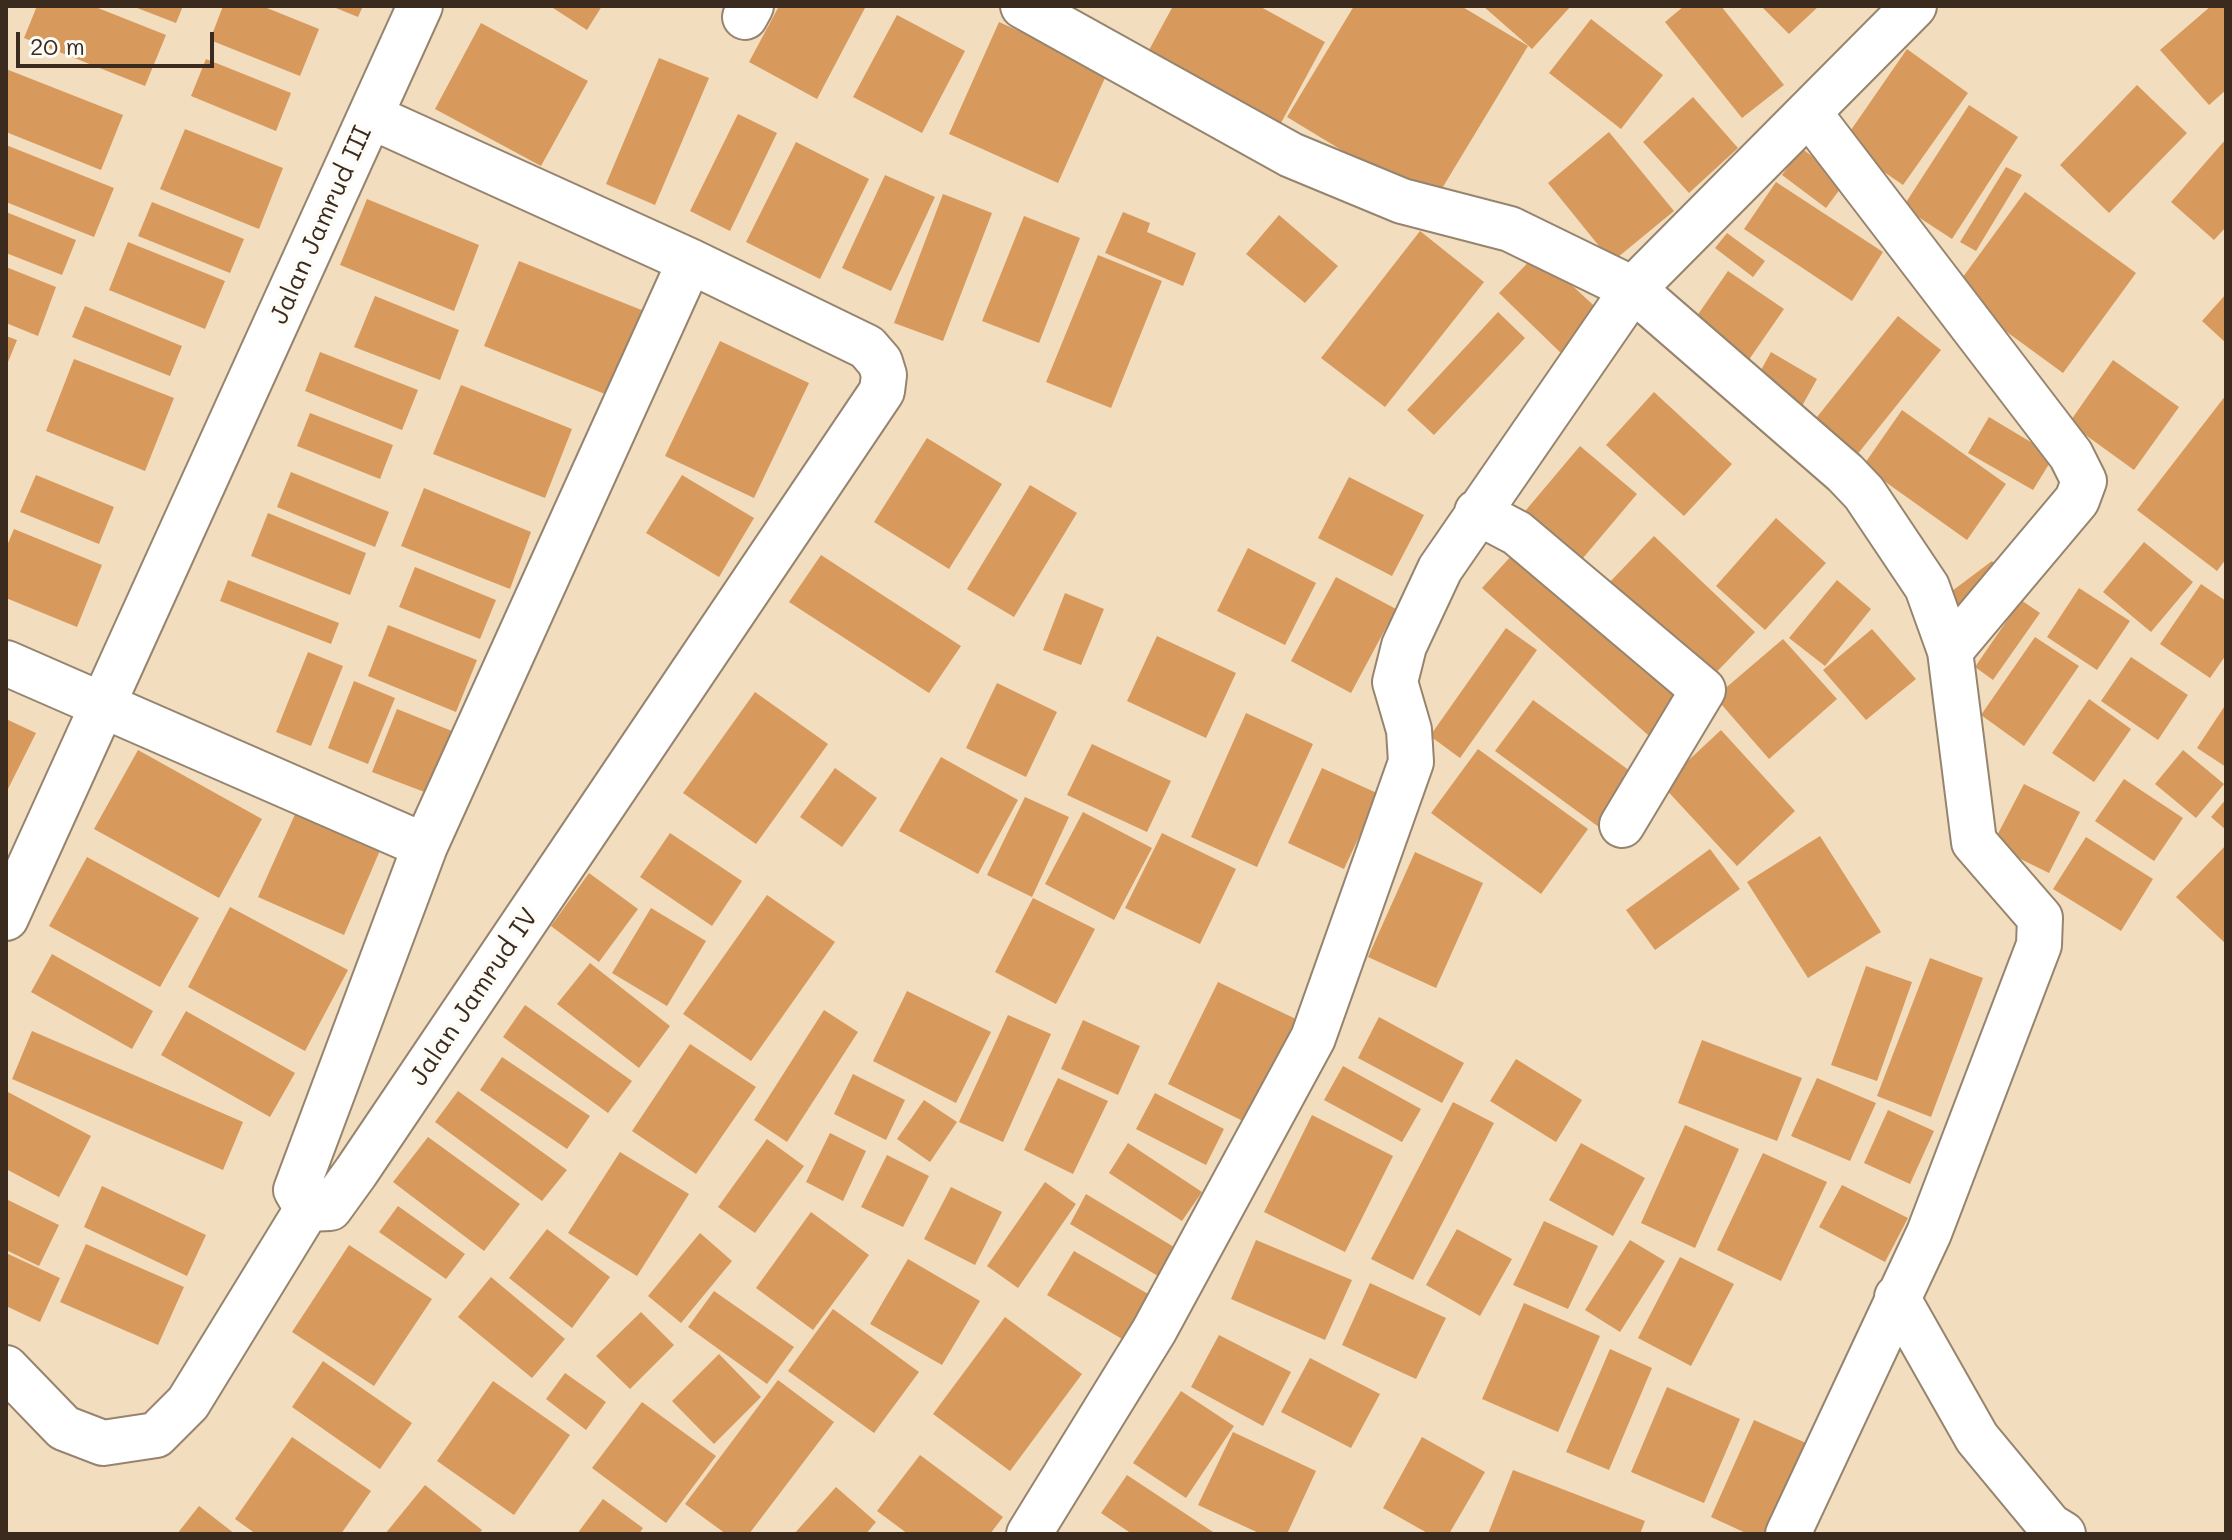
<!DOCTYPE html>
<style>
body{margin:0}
#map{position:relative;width:2232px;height:1540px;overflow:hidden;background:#f2ddbf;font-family:Mali,sans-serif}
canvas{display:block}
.frame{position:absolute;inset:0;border:8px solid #3b2a1e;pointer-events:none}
.scale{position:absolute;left:16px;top:32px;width:198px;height:36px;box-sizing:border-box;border:4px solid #3b2a1e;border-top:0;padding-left:10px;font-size:24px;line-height:28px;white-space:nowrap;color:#3b2a1e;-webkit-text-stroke:6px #fdfcf7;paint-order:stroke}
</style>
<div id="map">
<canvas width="2232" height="1540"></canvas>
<div class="frame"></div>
<div class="scale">20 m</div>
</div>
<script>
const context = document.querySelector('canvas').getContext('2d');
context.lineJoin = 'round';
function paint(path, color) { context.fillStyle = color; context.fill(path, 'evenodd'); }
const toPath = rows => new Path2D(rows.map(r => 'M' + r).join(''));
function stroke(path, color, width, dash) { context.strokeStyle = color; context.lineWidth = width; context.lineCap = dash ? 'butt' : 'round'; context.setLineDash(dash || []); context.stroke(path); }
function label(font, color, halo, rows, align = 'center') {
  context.font = font + ' Mali,sans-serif'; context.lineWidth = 8; context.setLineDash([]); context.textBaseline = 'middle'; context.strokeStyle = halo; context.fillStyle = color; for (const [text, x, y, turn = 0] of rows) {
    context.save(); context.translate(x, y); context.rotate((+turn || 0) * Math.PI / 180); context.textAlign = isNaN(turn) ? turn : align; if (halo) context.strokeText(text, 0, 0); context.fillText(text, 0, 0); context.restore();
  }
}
paint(toPath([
 [37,6,93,6,166,35,145,86,24,38],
 [132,6,183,6,176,23],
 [223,6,262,6,319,29,300,76,210,40],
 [331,6,363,6,358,17],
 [550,6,602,6,587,30],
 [779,6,866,6,817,99,749,62],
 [1173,6,1259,6,1325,42,1275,134,1143,61],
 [1354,6,1461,6,1528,46,1432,205,1287,117],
 [1483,6,1571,6,1532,49],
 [1684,6,1721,6,1784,85,1742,118,1665,22],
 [1761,6,1819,6,1789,34],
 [2211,6,2226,6,2226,90,2209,105,2160,50],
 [897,15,965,51,922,133,853,97],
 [1591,19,1663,75,1621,129,1549,73],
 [999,22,1108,71,1058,183,949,134],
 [481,23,588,81,541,166,435,109],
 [1907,49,1968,93,1903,185,1842,143],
 [659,58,709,78,655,205,606,184],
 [206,59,291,93,276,131,191,96],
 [6,69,123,115,101,170,6,132],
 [2137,85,2187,133,2109,213,2060,165],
 [1693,97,1738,148,1689,193,1643,142],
 [1969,105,2018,137,1952,239,1903,207],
 [738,114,777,133,730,231,690,211],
 [185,129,283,168,259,229,160,189],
 [1609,132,1674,211,1612,262,1548,183],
 [2226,139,2226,227,2214,240,2171,202],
 [796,142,869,179,820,279,746,242],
 [6,145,114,188,94,237,6,202],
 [1801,148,1846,181,1826,208,1782,175],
 [2006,167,2022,175,1976,251,1960,242],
 [885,175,935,197,891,291,842,268],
 [1776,182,1883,252,1852,301,1744,229],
 [2025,192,2136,273,2063,373,1952,292],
 [943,194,992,213,943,341,894,323],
 [367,199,479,245,454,311,340,265],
 [152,202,244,239,230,273,138,236],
 [6,212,76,240,62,275,6,253],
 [1123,212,1150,223,1147,232,1196,253,1183,286,1105,253],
 [1279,215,1338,266,1305,303,1246,254],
 [1024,216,1080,238,1039,343,982,321],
 [1420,231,1484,282,1385,407,1321,358],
 [1727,233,1765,261,1753,277,1715,248],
 [128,242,225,281,205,329,109,290],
 [1537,253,1603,314,1564,356,1499,293],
 [1098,255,1162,281,1111,408,1046,382],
 [519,261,644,311,610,396,484,346],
 [6,267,56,287,38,336,6,323],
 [1728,271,1784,309,1746,364,1690,326],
 [2226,294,2226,343,2202,321],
 [375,296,459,330,440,380,354,347],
 [85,306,182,346,170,376,72,337],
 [1498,312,1525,338,1434,435,1407,410],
 [1898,316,1941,350,1852,461,1809,427],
 [6,336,17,340,6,367],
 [720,341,809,383,754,498,665,456],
 [320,352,418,390,402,430,305,391],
 [1771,352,1817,379,1797,415,1751,388],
 [74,359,174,398,145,471,46,431],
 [2113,360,2179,407,2134,470,2069,423],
 [461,385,572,429,545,498,433,454],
 [1654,392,1732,464,1684,516,1606,445],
 [2226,395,2226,559,2217,571,2137,510],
 [1902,410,2006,484,1967,540,1863,466],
 [310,413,393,445,380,479,297,446],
 [1989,417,2054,456,2033,490,1968,453],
 [927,438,1002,484,949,569,874,522],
 [1580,446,1637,494,1578,564,1521,516],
 [291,472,389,512,375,547,277,507],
 [36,475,114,507,99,544,20,512],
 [682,475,754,518,719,577,646,533],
 [1349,477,1424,515,1392,576,1318,538],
 [1030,485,1077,513,1014,617,967,589],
 [424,488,531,532,510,589,401,546],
 [268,513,366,553,350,595,251,556],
 [1776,518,1826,563,1765,630,1716,586],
 [14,529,102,565,77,627,6,598,6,548],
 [1654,536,1755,632,1707,682,1607,585],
 [2144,542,2193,582,2151,632,2103,592],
 [1522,544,1697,700,1657,743,1482,588],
 [1248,548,1316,583,1285,645,1217,611],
 [821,555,961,646,929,693,789,602],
 [1992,561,2005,578,1956,613,1944,597],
 [415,567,496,600,480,639,399,607],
 [1336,577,1396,609,1351,693,1291,661],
 [228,580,339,623,331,644,220,601],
 [1837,580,1871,609,1825,666,1789,638],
 [2201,584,2226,601,2226,655,2210,678,2160,644],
 [2079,588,2130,621,2097,670,2047,637],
 [1065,593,1104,609,1081,665,1043,650],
 [2021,600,2040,613,1993,680,1975,667],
 [388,625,477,660,456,712,368,676],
 [1506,628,1537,650,1460,758,1430,736],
 [1872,629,1916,679,1866,720,1823,670],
 [1157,636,1236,673,1206,738,1127,701],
 [2035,637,2079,666,2024,746,1981,715],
 [1783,639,1837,699,1769,759,1715,697],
 [308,652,343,666,311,746,276,732],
 [2131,657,2188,695,2158,740,2101,701],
 [354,681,395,698,368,764,328,748],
 [997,683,1057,712,1026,777,966,748],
 [755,692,828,744,756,844,683,793],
 [2089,699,2131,729,2094,782,2052,753],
 [1533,700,1645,782,1607,833,1495,751],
 [2226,704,2226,767,2197,748],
 [397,709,452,731,427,793,372,772],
 [1246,713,1313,744,1257,867,1191,837],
 [6,719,36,733,6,793],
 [1721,730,1795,811,1737,866,1662,785],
 [1092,744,1171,781,1147,832,1067,795],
 [1478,749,1588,829,1541,894,1431,813],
 [138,750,262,819,219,898,94,829],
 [2183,750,2224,784,2196,818,2155,784],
 [941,757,1018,800,978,874,899,831],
 [835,768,877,798,842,847,800,817],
 [1322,768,1379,794,1344,869,1288,843],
 [2124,779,2183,818,2154,861,2095,821],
 [2024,784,2080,812,2049,873,1992,845],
 [1025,797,1069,817,1032,897,987,875],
 [2226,799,2226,830,2211,817],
 [296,812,381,848,344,935,258,897],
 [1083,812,1152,848,1114,920,1045,884],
 [670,833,742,881,712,926,640,877],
 [1162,833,1236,869,1200,944,1125,908],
 [1820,836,1881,932,1808,978,1747,882],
 [2086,837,2153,879,2121,931,2053,889],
 [2226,845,2226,944,2176,897],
 [1710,849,1740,889,1655,950,1626,910],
 [1415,852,1483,883,1436,988,1368,957],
 [87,857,199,918,160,987,49,926],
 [589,873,638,909,599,962,551,926],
 [767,895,835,942,751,1061,683,1014],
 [1033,898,1095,929,1056,1004,995,972],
 [230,907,348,970,305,1051,188,987],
 [651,908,706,941,667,1006,612,973],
 [52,954,153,1011,132,1049,31,992],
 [1930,958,1983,978,1931,1117,1877,1096],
 [590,963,670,1026,639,1068,557,1004],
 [1866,966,1912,982,1877,1081,1831,1065],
 [1218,982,1298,1020,1247,1123,1168,1084],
 [907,991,991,1032,956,1103,873,1061],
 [525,1005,632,1081,608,1113,503,1037],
 [824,1010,858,1032,787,1142,754,1120],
 [186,1011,295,1073,270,1117,161,1055],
 [1008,1015,1051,1034,1003,1142,959,1122],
 [1379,1017,1464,1063,1442,1103,1358,1058],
 [1083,1020,1140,1046,1118,1095,1061,1069],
 [32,1031,243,1122,223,1170,12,1079],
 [1702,1040,1802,1078,1777,1141,1678,1103],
 [690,1044,756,1087,696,1174,632,1131],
 [502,1057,590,1116,567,1149,480,1090],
 [1516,1059,1582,1100,1556,1142,1490,1101],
 [1343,1066,1421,1109,1402,1142,1324,1100],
 [853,1074,905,1100,886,1140,834,1114],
 [1058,1078,1108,1101,1073,1174,1024,1150],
 [1817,1078,1876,1103,1850,1161,1791,1136],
 [6,1091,91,1136,59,1197,6,1169],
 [458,1091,567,1170,542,1201,435,1122],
 [1155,1093,1224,1129,1206,1165,1136,1129],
 [924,1100,957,1122,930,1162,897,1139],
 [1453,1102,1494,1123,1413,1280,1371,1259],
 [1888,1110,1934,1131,1910,1184,1864,1163],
 [1312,1115,1393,1156,1345,1252,1264,1212],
 [1685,1125,1739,1149,1695,1248,1641,1223],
 [830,1133,866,1151,843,1201,806,1182],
 [428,1137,520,1204,484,1251,393,1182],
 [767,1139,804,1166,755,1233,718,1207],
 [1128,1143,1202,1192,1182,1221,1109,1173],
 [1581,1143,1645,1178,1613,1236,1549,1200],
 [620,1152,689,1194,637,1276,568,1233],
 [1763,1153,1827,1182,1781,1281,1717,1250],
 [887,1155,929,1176,903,1227,861,1207],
 [1045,1182,1076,1204,1018,1288,987,1266],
 [1842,1185,1908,1218,1885,1262,1819,1227],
 [102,1186,206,1235,187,1276,84,1227],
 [951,1187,1002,1212,975,1265,924,1239],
 [1086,1194,1179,1250,1163,1279,1070,1224],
 [6,1199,59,1225,39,1266,6,1250],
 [398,1206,465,1254,446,1279,379,1232],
 [811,1212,869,1255,813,1330,756,1288],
 [1544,1221,1598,1246,1568,1309,1513,1285],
 [547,1229,610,1277,572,1328,509,1278],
 [1457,1229,1512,1259,1480,1316,1426,1285],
 [700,1233,732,1261,681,1323,648,1296],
 [1256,1240,1352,1280,1325,1340,1231,1299],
 [1630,1240,1665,1261,1620,1332,1585,1310],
 [86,1244,184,1287,158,1345,60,1302],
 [349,1245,432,1299,374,1386,292,1332],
 [1074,1251,1155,1298,1129,1343,1047,1295],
 [6,1253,60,1278,40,1322,6,1306],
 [1680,1257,1734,1284,1691,1366,1638,1338],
 [908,1259,980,1301,942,1365,870,1324],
 [491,1277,565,1339,532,1378,458,1317],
 [1370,1283,1446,1318,1416,1379,1342,1345],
 [714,1291,794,1347,767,1384,688,1327],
 [1524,1303,1600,1336,1558,1432,1482,1399],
 [833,1309,919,1372,874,1433,788,1371],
 [641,1312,674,1345,630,1389,596,1356],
 [1005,1317,1082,1374,1010,1471,933,1414],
 [1219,1335,1291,1372,1263,1426,1191,1387],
 [1610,1349,1652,1368,1609,1470,1566,1452],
 [719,1354,761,1397,714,1444,672,1401],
 [1310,1358,1380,1394,1351,1448,1281,1412],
 [323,1361,412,1423,380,1469,292,1407],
 [565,1373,606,1402,586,1430,546,1399],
 [778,1380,834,1422,749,1534,726,1534,685,1504],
 [493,1381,570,1435,514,1515,437,1461],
 [1667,1387,1740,1419,1704,1503,1631,1472],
 [1181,1391,1234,1426,1186,1498,1133,1463],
 [642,1402,716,1456,666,1523,592,1468],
 [1754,1420,1806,1443,1765,1534,1748,1534,1711,1517],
 [1233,1432,1316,1471,1287,1534,1261,1534,1198,1505],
 [292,1437,371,1491,341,1534,256,1534,235,1519],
 [1422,1437,1485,1472,1449,1534,1429,1534,1383,1508],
 [920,1455,1003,1517,990,1534,908,1534,877,1511],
 [1513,1470,1645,1521,1640,1534,1488,1534],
 [1127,1475,1216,1534,1132,1534,1101,1513],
 [425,1485,482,1530,479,1534,385,1534],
 [836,1487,876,1522,866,1534,794,1534],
 [603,1499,643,1528,639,1534,577,1534],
 [199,1506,235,1534,177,1534]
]), '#d79a5c');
const minor = toPath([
 [1023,6,1291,155,1402,201,1510,229,1633,289,1845,473,1864,493,1927,587,1950,651,1974,842,2040,918,2039,945,1929,1233,1788,1534],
 [745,17,751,6],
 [1809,113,2071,455,2084,481,2077,500,1950,651],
 [1477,512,1517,533,1703,690,1622,825],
 [6,663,425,846],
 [6,918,420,6],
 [307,1209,296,1190,425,846,690,261],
 [1897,1297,1977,1438,2050,1526,2063,1534],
 [6,1368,64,1428,103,1443,156,1435,188,1403,307,1209,330,1208,356,1172,882,391,884,375,880,362,867,347,690,261,370,116],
 [1029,1534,1154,1331,1313,1038,1411,762,1409,730,1395,682,1404,646,1440,569,1633,289,1914,6]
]);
stroke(minor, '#96846e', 48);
stroke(minor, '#fff', 44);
label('26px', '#3b2a1e', '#fdfcf7', [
 ["Jalan Jamrud III",321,225,-66],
 ["Jalan Jamrud IV",474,997,-56]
]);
</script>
